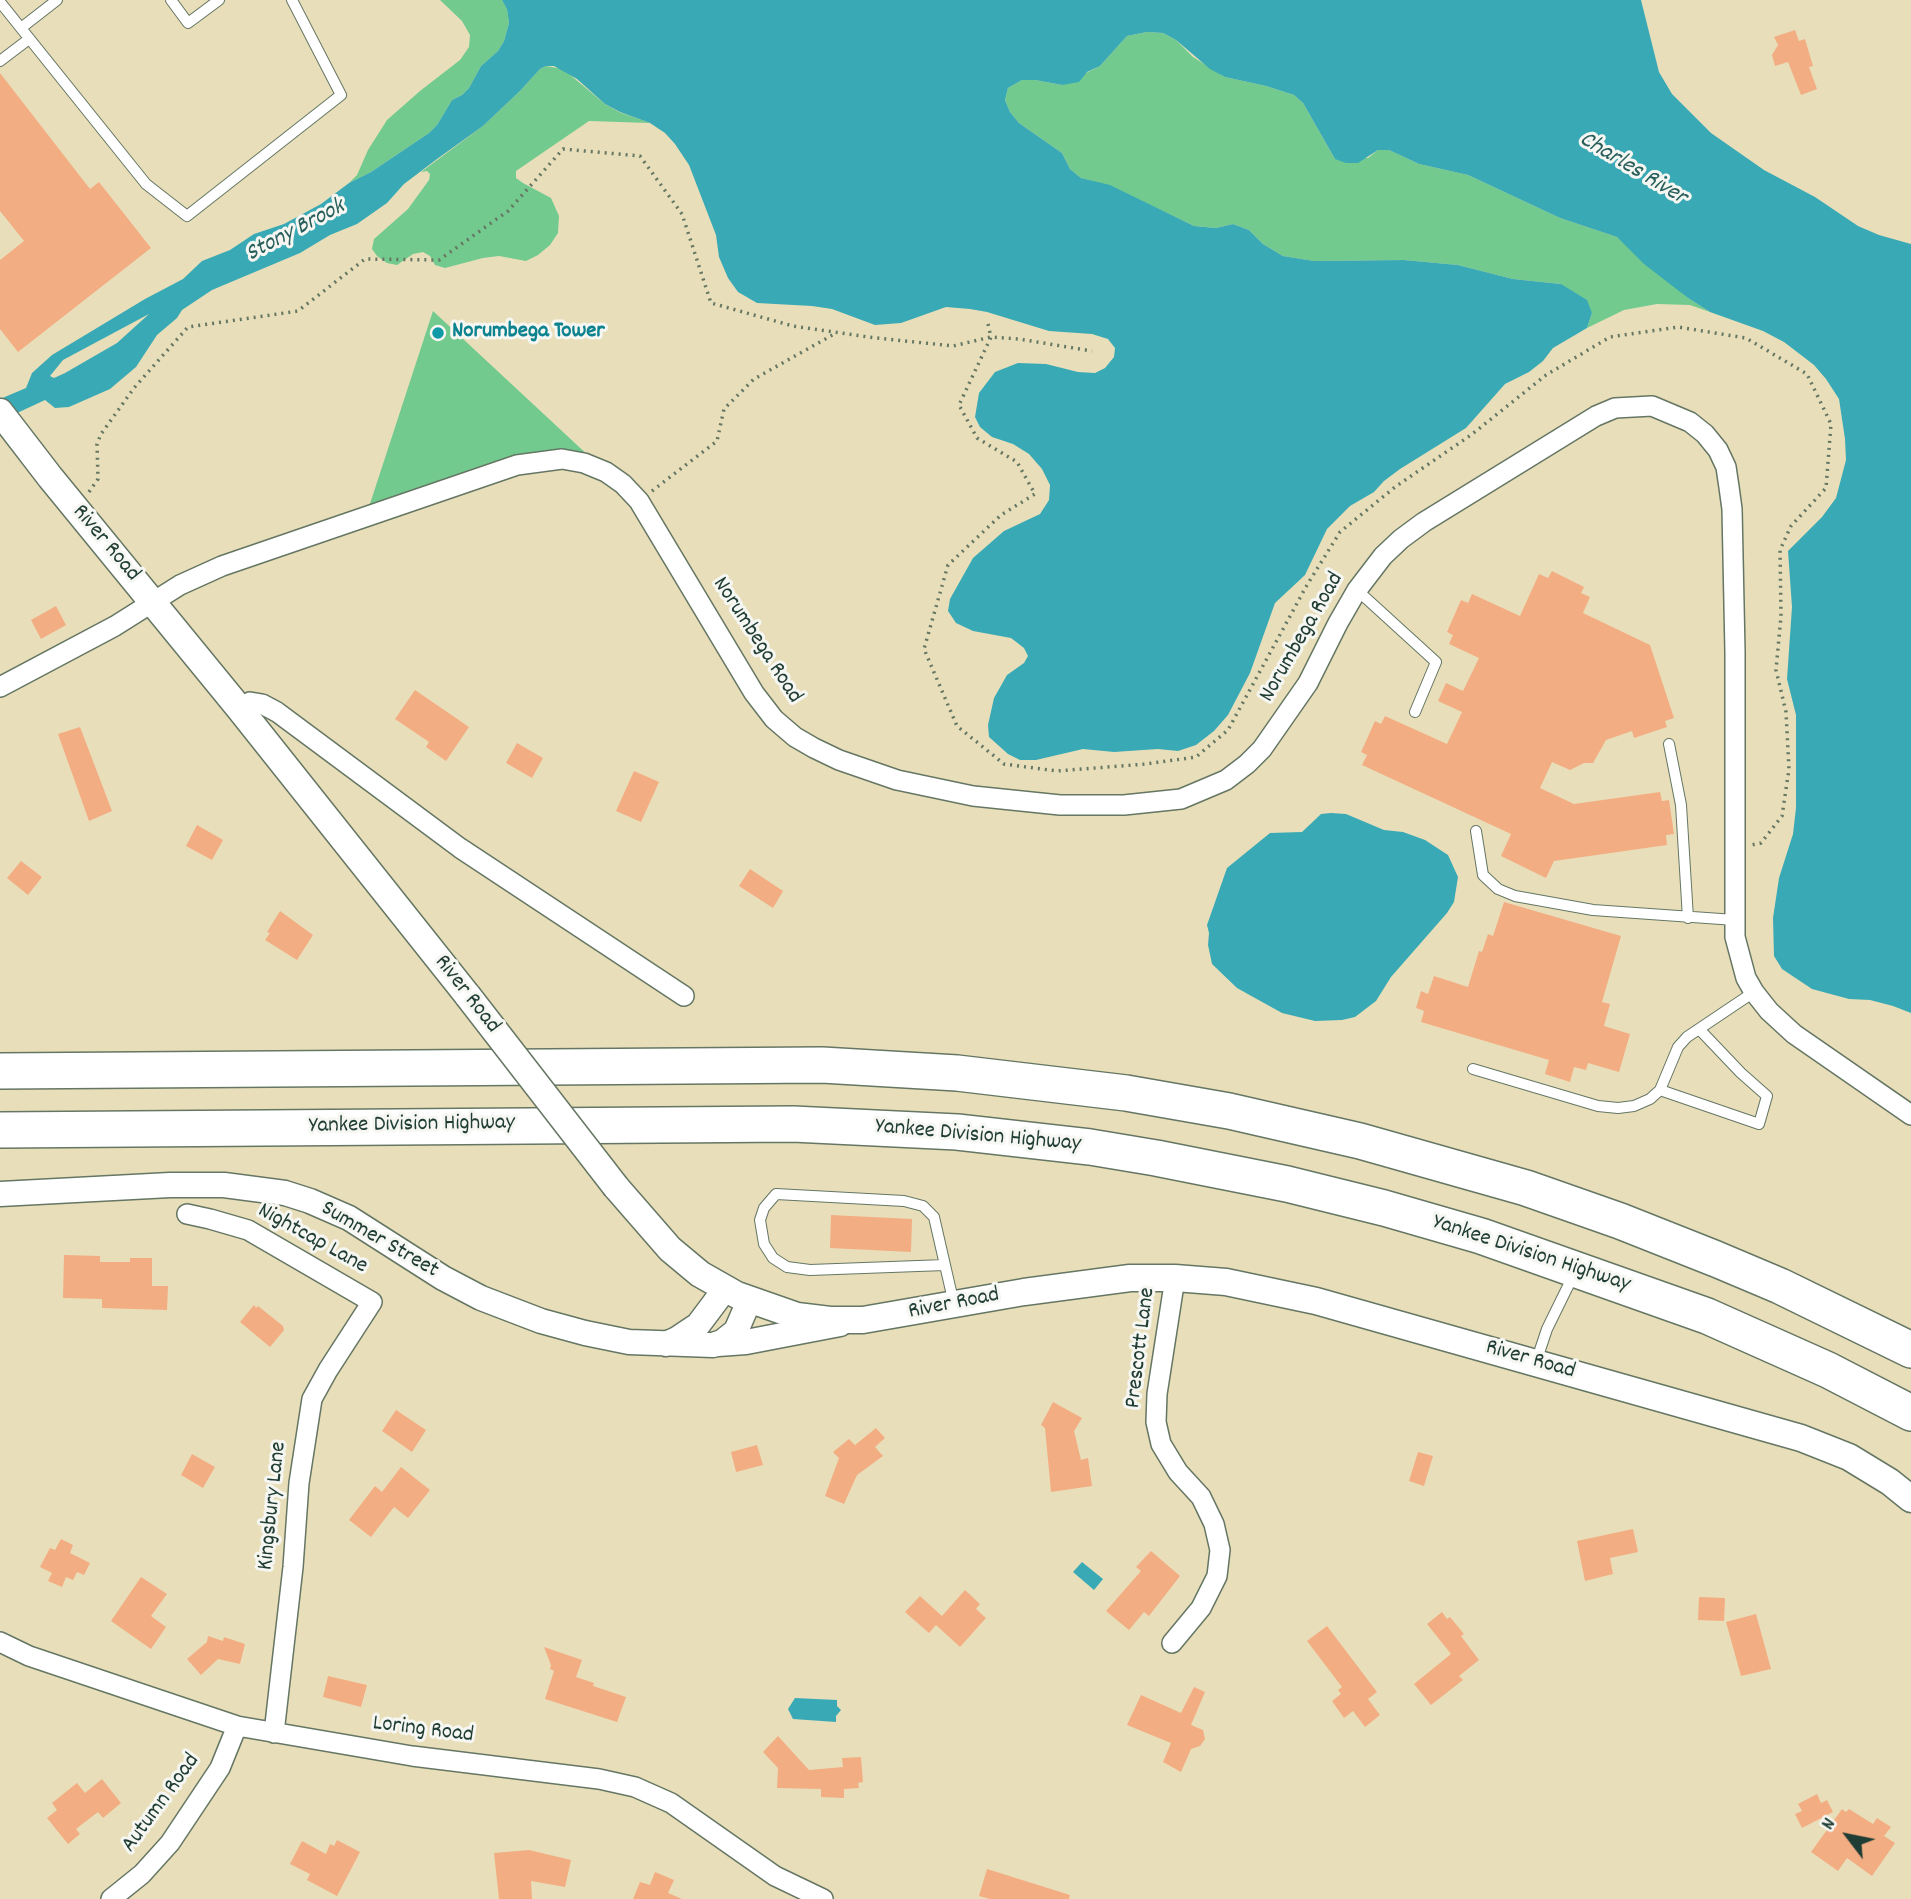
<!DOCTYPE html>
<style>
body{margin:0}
#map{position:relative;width:1911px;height:1899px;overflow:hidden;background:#e8dfba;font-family:Dekko,sans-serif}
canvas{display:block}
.north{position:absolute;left:1813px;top:1801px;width:70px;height:70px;-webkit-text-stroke:5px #f6f6f2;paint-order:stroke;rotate:302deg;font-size:19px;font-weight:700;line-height:28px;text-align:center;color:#1f3d34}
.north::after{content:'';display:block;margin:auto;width:24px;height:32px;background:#1f3d34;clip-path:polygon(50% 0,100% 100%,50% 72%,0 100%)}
</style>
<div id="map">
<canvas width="1911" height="1899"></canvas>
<div class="north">N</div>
</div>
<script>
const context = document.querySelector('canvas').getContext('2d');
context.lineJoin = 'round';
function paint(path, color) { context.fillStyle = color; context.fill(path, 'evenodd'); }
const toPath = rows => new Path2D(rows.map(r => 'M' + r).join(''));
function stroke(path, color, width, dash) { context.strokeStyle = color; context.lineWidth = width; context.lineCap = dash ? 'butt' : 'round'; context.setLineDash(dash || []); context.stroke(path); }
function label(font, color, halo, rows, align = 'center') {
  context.font = font + ' Dekko,sans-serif'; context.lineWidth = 6; context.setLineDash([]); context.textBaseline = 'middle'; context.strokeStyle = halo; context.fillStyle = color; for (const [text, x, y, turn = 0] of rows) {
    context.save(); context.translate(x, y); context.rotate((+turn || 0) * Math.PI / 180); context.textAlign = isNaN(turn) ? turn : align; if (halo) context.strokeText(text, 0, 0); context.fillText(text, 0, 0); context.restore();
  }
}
paint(toPath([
 [440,0,502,0,507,8,509,23,504,41,498,51,481,66,469,88,462,95,452,100,437,125,429,133,371,172,349,183,357,175,368,150,387,120,420,91,460,60,469,47,470,35,462,21],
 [1147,32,1163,33,1176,40,1193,57,1225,77,1266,86,1294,95,1303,103,1335,159,1368,158,1378,150,1389,150,1419,164,1468,175,1560,218,1617,237,1688,298,1710,312,1690,305,1657,304,1624,310,1587,328,1592,313,1561,284,1513,279,1458,265,1404,260,1314,261,1283,256,1263,244,1249,230,1233,224,1216,228,1194,226,1110,186,1081,178,1070,169,1062,153,1019,123,1010,112,1005,100,1008,88,1022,80,1035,80,1062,85,1100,66,1127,36],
 [546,66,563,69,605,104,619,112,650,123,589,121,516,171,516,178,523,183,551,198,559,216,558,233,550,245,538,255,526,261,499,256,483,258,445,268,435,265,430,256,423,252,413,254,397,265,387,263,377,256,372,249,374,239,408,209,429,180,430,174,427,171,421,172,483,126,521,90,540,69],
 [433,311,606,472,562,459,366,516]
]), '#73ca8f');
paint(toPath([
 [502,0,1641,0,1659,72,1672,94,1711,133,1764,170,1815,197,1858,226,1879,235,1911,244,1911,1013,1893,1006,1870,1000,1849,999,1812,989,1782,969,1774,956,1773,918,1779,878,1793,834,1796,808,1796,715,1787,679,1792,607,1788,551,1822,517,1836,498,1846,460,1845,439,1839,399,1826,379,1814,365,1784,342,1763,331,1710,312,1688,298,1644,264,1617,237,1560,218,1468,175,1419,164,1389,150,1378,150,1358,163,1346,163,1335,159,1303,103,1294,95,1266,86,1225,77,1210,69,1176,40,1163,33,1147,32,1127,36,1100,66,1087,72,1079,82,1062,85,1035,80,1022,80,1008,88,1005,100,1010,112,1019,123,1062,153,1070,169,1081,178,1110,185,1194,226,1216,228,1233,224,1249,230,1263,244,1283,256,1314,261,1404,260,1458,265,1513,279,1561,284,1587,300,1592,313,1587,328,1553,348,1543,361,1529,372,1505,384,1466,428,1400,469,1384,481,1374,492,1350,506,1327,529,1305,575,1275,603,1250,673,1228,715,1214,731,1196,745,1178,751,1158,749,1114,752,1083,749,1036,760,1020,760,1008,754,989,737,988,725,994,698,1007,675,1024,663,1028,656,1024,648,1011,638,973,631,956,623,948,611,950,599,973,558,1004,531,1040,514,1049,500,1050,485,1042,469,1029,454,1013,444,992,437,980,427,975,417,979,393,995,372,1018,363,1046,364,1078,372,1095,373,1105,368,1114,357,1115,348,1108,339,1092,334,1049,331,987,312,970,309,946,307,901,323,875,325,832,309,812,306,757,303,738,292,728,278,719,257,716,235,689,165,675,144,665,133,650,123,620,112,605,104,577,79,554,66,546,66,540,69,521,90,483,126,437,159,404,184,387,203,357,224,330,235,300,253,212,290,182,310,177,318,157,335,136,367,110,389,69,407,55,408,45,400,0,421,0,399,26,388,32,373,52,355,145,299,183,279,202,261,230,250,254,234,284,224,321,204,349,183,371,172,429,133,437,125,452,100,462,95,469,88,481,66,498,51,504,41,509,23,507,9],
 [149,314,117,343,65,373,54,378,50,376,63,360],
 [1331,813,1346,814,1384,830,1403,832,1425,840,1448,855,1458,877,1454,902,1447,913,1391,977,1376,1001,1355,1017,1342,1020,1315,1021,1282,1013,1237,988,1212,964,1208,945,1209,933,1207,925,1227,868,1270,833,1302,832,1321,814],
 [1082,1562,1103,1579,1094,1590,1073,1572],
 [795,1698,837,1700,837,1706,841,1710,836,1716,836,1722,793,1719,788,1709]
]), '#39aab5');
paint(toPath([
 [1795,30,1799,41,1805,39,1813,66,1809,67,1817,89,1801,95,1788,62,1775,66,1772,55,1778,45,1774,37],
 [0,73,90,189,99,182,151,248,18,352,0,329,0,260,24,241,0,211],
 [1552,571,1584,587,1581,593,1590,597,1583,613,1650,645,1674,718,1665,721,1667,727,1634,738,1632,731,1606,740,1593,763,1584,763,1570,770,1552,762,1540,788,1574,804,1660,792,1662,801,1669,800,1674,834,1666,835,1667,845,1554,861,1546,878,1501,856,1511,834,1362,765,1367,755,1361,752,1375,721,1381,724,1385,716,1447,744,1462,712,1438,701,1446,683,1463,691,1479,658,1449,644,1453,635,1447,632,1461,600,1468,603,1472,594,1520,616,1539,574,1548,578],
 [56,606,66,625,41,639,31,620],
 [415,690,469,727,446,761,426,747,429,742,395,719],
 [80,727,112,811,89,821,58,734],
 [517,743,543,758,532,778,506,763],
 [634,771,659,782,641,822,616,811],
 [197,825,223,840,212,860,186,846],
 [21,861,42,877,28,895,7,878],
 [750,869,783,891,773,908,739,886],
 [1504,902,1621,936,1602,1002,1610,1004,1604,1026,1630,1034,1619,1072,1588,1063,1586,1070,1574,1067,1570,1082,1545,1074,1549,1060,1421,1022,1424,1011,1416,1008,1421,991,1428,994,1434,976,1468,987,1479,951,1482,952,1488,934,1493,936],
 [280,911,313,935,297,960,265,940,270,933,267,932],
 [831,1215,912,1219,911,1252,830,1248],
 [64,1255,100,1256,100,1262,130,1262,130,1258,152,1258,152,1286,168,1286,167,1310,102,1308,102,1299,63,1298],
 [254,1305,256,1308,258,1306,283,1326,284,1330,270,1347,240,1322],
 [1053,1402,1082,1418,1074,1431,1081,1460,1088,1458,1092,1486,1051,1492,1045,1428,1041,1425],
 [396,1410,426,1430,412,1452,382,1431],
 [876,1428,885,1438,875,1447,883,1456,857,1475,844,1504,825,1496,839,1458,833,1452,849,1439,855,1445],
 [757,1445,763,1465,736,1472,731,1452],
 [1418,1452,1433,1456,1424,1486,1409,1481],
 [192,1454,215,1467,203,1488,181,1475],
 [401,1467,430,1490,408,1518,394,1507,371,1537,349,1520,375,1486,382,1492],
 [1633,1529,1638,1552,1610,1558,1613,1574,1585,1581,1577,1541],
 [61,1539,73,1545,70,1553,90,1563,84,1575,77,1572,73,1580,66,1577,62,1587,48,1581,52,1573,40,1567,50,1548,55,1550],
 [1151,1551,1180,1576,1149,1616,1144,1612,1129,1630,1106,1611,1141,1571,1136,1567],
 [141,1577,167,1594,151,1616,166,1627,151,1649,111,1621],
 [965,1590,980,1604,976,1609,986,1618,960,1647,936,1625,929,1633,905,1612,920,1596,942,1616],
 [1699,1597,1725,1598,1724,1621,1698,1620],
 [1442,1612,1447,1619,1450,1617,1464,1634,1461,1636,1479,1660,1459,1676,1463,1680,1431,1705,1414,1684,1451,1654,1427,1624],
 [1756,1614,1771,1669,1741,1676,1726,1622],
 [1327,1626,1377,1692,1368,1699,1380,1715,1365,1727,1353,1711,1344,1718,1332,1701,1341,1694,1338,1690,1342,1687,1307,1641],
 [208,1636,223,1641,224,1637,245,1644,240,1664,218,1659,201,1675,187,1659,207,1642],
 [544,1647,582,1660,576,1677,594,1683,593,1686,626,1697,617,1722,545,1699,554,1671,550,1669,551,1665],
 [328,1676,367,1685,361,1707,323,1697],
 [1194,1687,1205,1692,1191,1725,1203,1730,1205,1739,1200,1746,1191,1749,1181,1772,1163,1762,1171,1743,1127,1725,1141,1695,1181,1713],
 [778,1736,809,1770,843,1767,842,1758,861,1757,863,1782,858,1783,859,1788,844,1789,844,1798,821,1797,821,1789,777,1788,778,1768,763,1752],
 [102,1779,121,1803,103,1818,98,1812,76,1829,80,1834,68,1844,47,1818,57,1810,52,1803,77,1783,85,1793],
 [1817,1794,1821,1803,1827,1800,1833,1812,1802,1828,1795,1814,1802,1811,1798,1804],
 [1842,1809,1846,1812,1849,1809,1873,1824,1877,1818,1891,1827,1884,1836,1895,1843,1872,1876,1847,1858,1838,1871,1811,1852],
 [337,1840,360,1852,337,1896,307,1880,310,1874,290,1864,302,1841,326,1854,330,1844,334,1846],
 [529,1850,571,1860,565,1887,531,1881,532,1899,499,1899,494,1853],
 [987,1869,1070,1895,1069,1899,990,1899,979,1896],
 [655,1872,674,1880,668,1893,682,1899,633,1899,640,1882,650,1885]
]), '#f3ad83');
const service = toPath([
 [171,0,188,23,219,0],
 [0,2,146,184,187,216,341,95,292,0],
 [21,28,57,0],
 [0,61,29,39],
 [1357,590,1436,662,1415,712],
 [1669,744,1681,805,1688,918],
 [1476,831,1483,875,1498,889,1515,896,1593,910,1735,920],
 [1473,1069,1598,1106,1618,1108,1634,1106,1650,1099,1660,1090,1678,1047,1687,1037,1754,992],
 [1660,1090,1759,1124,1767,1096,1741,1073,1700,1030],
 [945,1265,810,1270,787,1267,773,1258,764,1244,760,1220,764,1208,776,1194,904,1201,923,1206,934,1217,945,1265,954,1304],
 [1536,1362,1547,1329,1573,1276]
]);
const minor = toPath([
 [0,687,115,626,180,585,222,566,517,465,562,459,584,463,606,472,623,484,639,501,754,693,774,719,795,737,814,748,839,760,897,780,973,796,1060,805,1124,805,1181,799,1226,780,1247,764,1262,749,1308,683,1338,623,1357,590,1383,556,1401,539,1424,522,1596,416,1615,408,1652,406,1690,422,1705,434,1718,450,1726,467,1729,487,1732,509,1735,652,1735,937,1746,978,1754,992,1769,1011,1794,1034,1911,1115],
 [239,708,250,702,262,704,277,712,460,848,684,996],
 [187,1214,210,1219,248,1230,372,1302,328,1370,312,1399,299,1483,293,1567,274,1733],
 [0,1642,29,1656,237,1726,412,1756,599,1779,635,1787,671,1803,775,1876,823,1899],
 [1172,1643,1201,1608,1217,1576,1220,1550,1214,1524,1201,1497,1178,1472,1161,1444,1156,1422,1157,1394,1175,1278],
 [111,1899,142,1874,170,1843,220,1768,237,1726]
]);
const tertiary = toPath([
 [0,1194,170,1185,224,1185,285,1193,310,1201,349,1218,443,1278,481,1298,541,1321,585,1333,629,1342,713,1345,722,1342,736,1331,749,1301],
 [666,1344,677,1339,698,1325,725,1289],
 [718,1344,746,1342,840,1324]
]);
const secondary = toPath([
 [0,412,50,477,239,708,468,996],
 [616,1187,670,1249,700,1274,737,1295,797,1316,830,1320,863,1320,1024,1292,1130,1278,1175,1278,1226,1282,1316,1301,1801,1438,1849,1457,1890,1482,1911,1499]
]);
const motorway = toPath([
 [0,1071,822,1065,957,1073,1126,1093,1229,1111,1360,1141,1526,1188,1620,1221,1716,1259,1780,1286,1911,1350],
 [0,1130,793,1124,957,1132,1090,1147,1156,1158,1287,1184,1384,1208,1481,1236,1707,1316,1828,1370,1911,1413]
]);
stroke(service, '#657663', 12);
stroke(minor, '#657663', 22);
stroke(tertiary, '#657663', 27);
stroke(secondary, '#657663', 29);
stroke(motorway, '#657663', 38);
stroke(toPath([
 [988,324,991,337,959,405,977,438,1017,462,1035,494,1001,515,948,565,924,649,957,726,1004,764,1057,771,1146,764,1196,757,1228,730,1307,585,1340,532,1395,487,1471,435,1546,375,1610,337,1678,327,1746,338,1807,374,1831,424,1826,488,1791,526,1780,550,1781,616,1776,670,1786,712,1789,769,1782,816,1761,843,1751,845],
 [652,491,717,441,724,409,754,379,836,333],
 [89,492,98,479,97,444,101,434,134,388,188,327,298,311,365,259,439,260,508,211,563,149,640,156,682,214,711,303,793,326,868,337,953,346,991,337,1019,339,1092,351]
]), '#657663', 3.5, [2, 5]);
stroke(service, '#fff', 10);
stroke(minor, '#fff', 19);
stroke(tertiary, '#fff', 24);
stroke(secondary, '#fff', 26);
stroke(motorway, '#fff', 35);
const secondaryBridge = toPath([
 [468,996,616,1187]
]);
stroke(secondaryBridge, '#657663', 29, []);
stroke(secondaryBridge, '#fff', 26);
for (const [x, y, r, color] of [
 [438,333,7,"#0f9aa8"]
]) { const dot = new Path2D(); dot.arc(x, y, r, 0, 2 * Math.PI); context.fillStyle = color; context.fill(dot); stroke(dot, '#f6f6f2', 2.5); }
label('bold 23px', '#0d838f', '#f6f6f2', [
 ["Norumbega Tower",452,333]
], 'left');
label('23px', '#1f3d34', '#f6f6f2', [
 ["River Road",105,544,50],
 ["Norumbega Road",1303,638,-60],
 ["Norumbega Road",756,641,57],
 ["River Road",466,995,52],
 ["Yankee Division Highway",412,1126,-1],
 ["Yankee Division Highway",978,1137,5],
 ["Nightcap Lane",312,1240,29],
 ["Summer Street",379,1241,30],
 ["Yankee Division Highway",1531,1255,18],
 ["River Road",954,1305,-11],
 ["Prescott Lane",1142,1348,-83],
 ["River Road",1530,1361,16],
 ["Kingsbury Lane",274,1506,-84],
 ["Loring Road",423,1731,7],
 ["Autumn Road",162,1804,-54]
]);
label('italic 24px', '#275e5b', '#f6f6f2', [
 ["Charles River",1632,170,31],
 ["Stony Brook",296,232,-28]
]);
</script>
